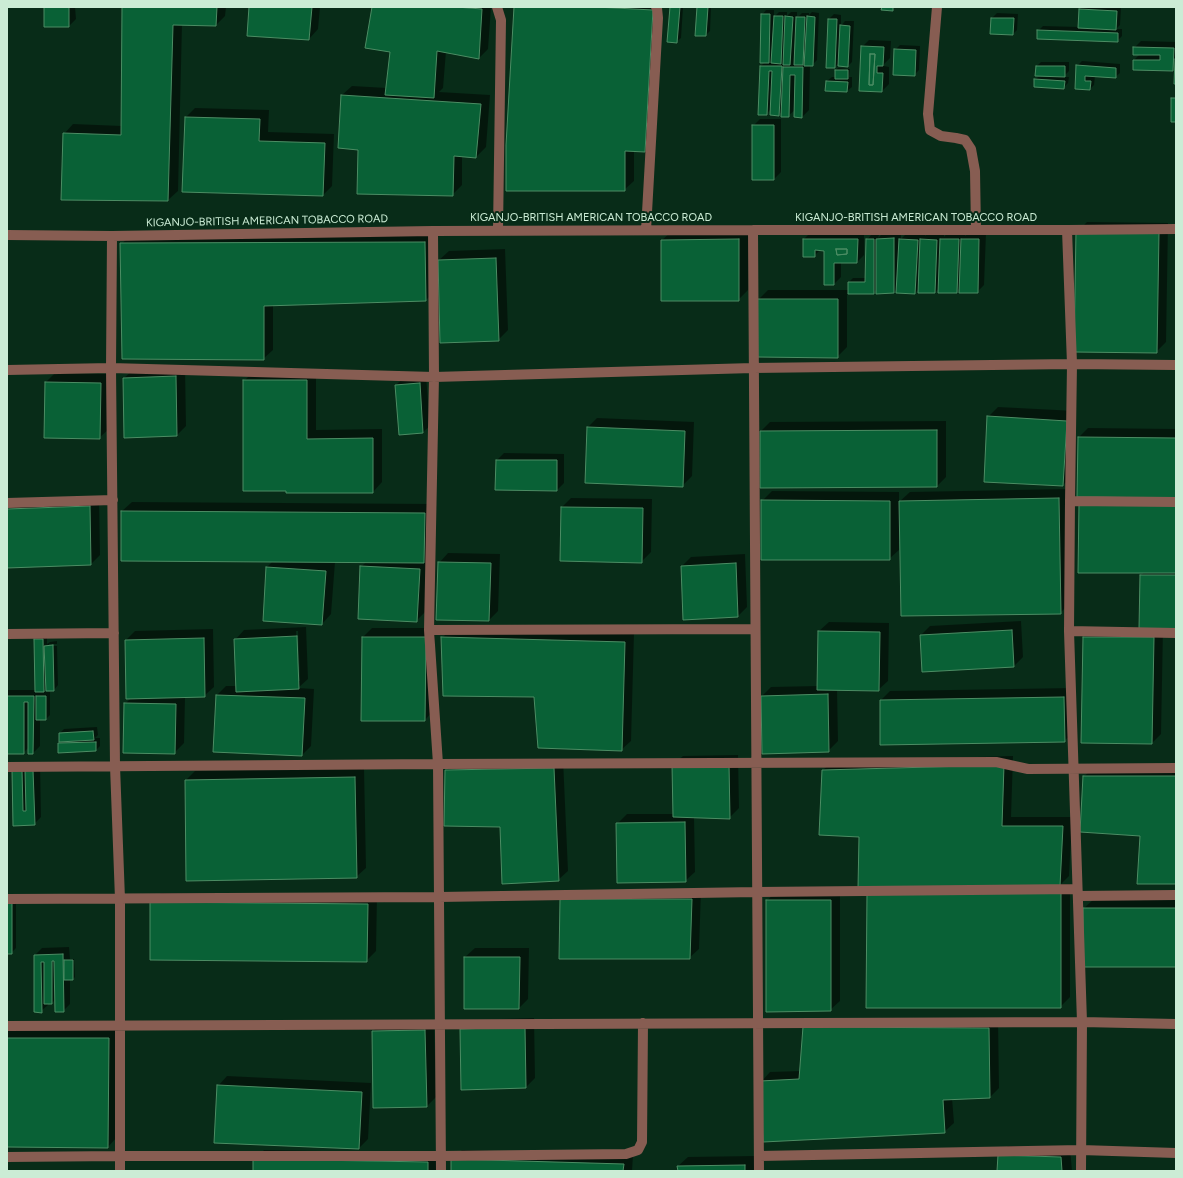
<!DOCTYPE html>
<style>
body{margin:0}
#map{position:relative;width:1183px;height:1178px;overflow:hidden;background:#082c18;font-family:Figtree,sans-serif}
canvas{display:block}
.frame{position:absolute;inset:0;border:8px solid #cbecd5;pointer-events:none}
</style>
<div id="map">
<canvas width="1183" height="1178"></canvas>
<div class="frame"></div>
</div>
<script>
const context = document.querySelector('canvas').getContext('2d');
context.lineJoin = 'round';
function paint(path, color) { context.fillStyle = color; context.fill(path, 'evenodd'); }
const toPath = rows => new Path2D(rows.map(r => 'M' + r).join(''));
function stroke(path, color, width, dash) { context.strokeStyle = color; context.lineWidth = width; context.lineCap = dash ? 'butt' : 'round'; context.setLineDash(dash || []); context.stroke(path); }
function label(font, color, halo, rows, align = 'center') {
  context.font = font + ' Figtree,sans-serif'; context.lineWidth = 4; context.setLineDash([]); context.textBaseline = 'middle'; context.strokeStyle = halo; context.fillStyle = color; for (const [text, x, y, turn = 0] of rows) {
    context.save(); context.translate(x, y); context.rotate((+turn || 0) * Math.PI / 180); context.textAlign = isNaN(turn) ? turn : align; if (halo) context.strokeText(text, 0, 0); context.fillText(text, 0, 0); context.restore();
  }
}
paint(toPath([
 [45,7,75,7,76,19,69,26],
 [123,7,226,7,225,16,216,25,182,24,178,191,168,200,62,199,64,134,73,124,122,126],
 [251,7,320,7,318,29,309,39],
 [373,7,491,7,488,49,479,58,446,51,443,88,439,92,490,95,486,147,476,157,462,156,462,185,452,195,359,149,342,95,352,86,387,88,391,51],
 [515,7,662,7,654,142,645,151,634,150,634,181,624,190],
 [671,7,683,7,681,38,676,42],
 [698,7,711,7,710,31,706,35],
 [1082,7,1121,7,1120,25,1116,29,1122,29,1122,36,1117,41,1038,31,1043,26,1079,27,1080,9],
 [766,10,774,10,774,17,779,12,787,12,787,16,791,12,797,12,797,18,802,13,809,13,809,15,812,12,819,13,817,60,812,65,810,65,809,110,802,117,795,110,788,116,782,111,779,115,771,109,766,114,759,114,761,66,765,62,762,15],
 [997,13,1018,14,1017,30,1013,34,991,33,992,18],
 [834,14,841,15,841,26,845,21,854,21,852,62,848,66,839,63,834,67,827,67,829,19],
 [869,40,891,41,890,58,884,64,884,66,889,67,889,84,882,91,862,47],
 [1141,41,1176,42,1176,83,1176,67,1173,70,1134,60,1140,54,1134,48],
 [900,45,920,46,919,70,914,75,895,50],
 [1082,61,1120,64,1120,73,1115,77,1095,76,1094,85,1090,89,1076,88,1077,66],
 [1041,62,1069,62,1069,71,1063,77,1069,77,1068,83,1063,88,1035,80,1040,75,1037,66],
 [838,68,850,69,849,77,852,77,852,87,847,91,826,90,827,81,832,77,836,77,836,70],
 [195,108,269,110,268,132,334,134,332,186,323,195,186,117],
 [760,119,781,119,781,172,774,179,753,126],
 [1087,222,1168,223,1166,342,1156,352,1077,232],
 [748,230,748,290,738,300,662,240,672,231],
 [811,232,864,233,864,255,857,262,841,262,841,277,834,284,825,250,821,249,814,256,804,239],
 [884,232,901,232,901,239,907,233,925,234,925,236,928,233,944,233,944,237,948,232,965,233,965,236,969,233,986,233,984,285,977,292,960,288,956,292,940,288,935,292,919,289,915,293,897,289,894,292,877,289,873,293,847,293,847,347,837,357,758,300,768,290,849,290,849,282,853,278,866,278,867,240,871,235,879,235,878,238],
 [434,233,435,291,426,300,273,305,273,350,263,359,122,244,131,234],
 [505,249,508,330,498,340,439,260,449,251],
 [185,367,186,426,177,435,124,378,134,369],
 [254,371,316,371,316,430,382,429,382,482,373,492,287,492,244,381],
 [55,373,110,374,109,429,99,438,46,382],
 [426,376,430,426,423,432,400,434,396,385,403,378],
 [998,407,1076,411,1072,476,1063,485,988,417],
 [597,418,694,422,692,476,682,486,588,427],
 [946,421,946,477,937,486,761,431,770,422],
 [1088,428,1176,429,1176,628,1163,628,1161,734,1152,743,1084,637,1093,628,1140,628,1141,576,1144,572,1079,437],
 [504,453,564,454,564,483,557,490,497,460],
 [1068,489,1070,603,1060,613,901,542,899,542,899,550,889,559,762,501,772,491,899,492,899,502,910,492],
 [99,497,100,555,91,564,7,567,7,500],
 [571,498,652,499,651,552,641,562,562,507],
 [132,502,434,504,426,611,417,620,361,567,366,562,335,562,331,614,322,624,267,567,273,561,122,511],
 [448,553,500,554,498,611,489,620,437,619,439,563],
 [745,554,747,607,738,616,682,566,691,557],
 [1021,621,1023,657,1014,666,921,635,930,626],
 [829,622,889,623,888,681,878,690,837,689,838,741,828,751,763,752,762,696,771,687,818,686,819,631],
 [306,627,308,679,298,688,314,689,311,746,302,755,214,751,217,695,226,686,237,686,235,640,244,630],
 [296,631,298,631,300,681,298,681],
 [372,628,435,628,434,710,425,720,362,720,363,637],
 [452,628,634,633,631,741,621,750,442,638],
 [213,629,214,687,204,696,185,697,184,743,174,753,125,704,131,698,126,640,135,631],
 [39,635,47,635,47,644,50,642,57,641,57,644,49,644,49,646,57,646,58,685,54,690,47,690,47,687,42,692,50,692,50,715,46,719,40,719,40,746,33,753,29,747,23,753,7,749,7,690,36,690,35,640],
 [1073,688,1074,732,1064,741,881,700,890,691],
 [97,727,98,735,95,738,100,738,100,746,96,750,59,744,62,740,60,733,64,729],
 [738,755,739,808,729,818,694,817,695,872,685,881,617,824,627,814,674,814,673,765,683,756],
 [1013,756,1011,817,1072,817,1069,876,1061,884,1070,884,1070,997,1060,1007,868,894,860,836,823,770,833,761],
 [563,759,568,871,558,880,446,771,455,761],
 [40,763,41,817,34,824,14,825,13,771],
 [1093,767,1176,767,1176,883,1141,835,1084,777],
 [364,768,366,868,356,877,186,780,195,771],
 [570,890,701,890,699,949,689,958],
 [776,891,840,891,840,1001,830,1010,767,901],
 [161,893,377,895,376,951,366,961,151,902],
 [7,897,16,897,16,948,11,953,7,953],
 [1094,899,1176,899,1176,966,1084,908],
 [69,947,70,959,74,959,75,977,73,979,70,979,70,1004,63,1011,56,999,52,1003,48,1003,48,1005,41,1011,35,1011,35,955,42,948],
 [475,948,529,948,528,999,519,1008,465,1008,465,957],
 [534,1018,535,1078,526,1087,470,1020],
 [813,1018,998,1019,999,1088,990,1097,952,1098,954,1123,944,1132,761,1082,770,1072,801,1071,804,1027],
 [434,1021,436,1097,427,1106,373,1031,382,1022],
 [7,1029,118,1029,117,1137,108,1147,7,1146],
 [227,1076,371,1083,368,1139,359,1148,218,1086],
 [1008,1146,1070,1148,1072,1171,998,1171,999,1155],
 [264,1150,437,1153,436,1171,254,1171,254,1160],
 [462,1150,633,1155,632,1171,452,1171,452,1159],
 [754,1156,754,1171,679,1171,678,1166,688,1157]
]), '#0007');
const building = toPath([
 [44,7,69,7,69,27,44,27,44,7],
 [122,7,217,7,216,26,173,25,168,201,61,200,63,133,121,135,122,7],
 [249,7,312,7,309,40,247,36,249,7],
 [372,7,456,7,482,9,479,59,437,51,434,98,385,95,390,52,365,48,372,7],
 [514,7,596,7,653,10,645,152,625,151,625,191,506,191,506,145,514,7],
 [670,7,680,7,677,43,667,42,670,7],
 [697,7,708,7,706,36,695,36,697,7],
 [882,7,893,7,893,11,881,10,882,7],
 [1079,9,1117,11,1116,30,1078,28,1079,9],
 [761,14,770,14,769,63,760,63,761,14],
 [774,16,783,16,781,64,771,63,774,16],
 [785,16,793,17,790,65,783,65,785,16],
 [807,16,815,17,813,66,804,66,807,16],
 [796,17,805,17,803,65,794,65,796,17],
 [991,18,1014,18,1013,35,990,34,991,18],
 [828,19,837,19,835,68,826,68,828,19],
 [840,25,850,26,848,67,838,66,840,25],
 [1037,30,1118,33,1118,42,1037,39,1037,30],
 [861,46,884,47,883,66,877,66,877,73,883,73,882,92,859,91,861,46],
 [870,54,875,54,873,85,869,85,870,54],
 [1133,47,1174,48,1173,71,1133,70,1133,60,1160,60,1160,55,1133,55,1133,47],
 [894,49,916,50,915,76,893,75,894,49],
 [870,54,875,54,873,85,869,85,870,54],
 [1175,59,1176,59,1176,84,1174,84,1175,59],
 [1076,65,1116,68,1116,78,1085,76,1085,81,1091,81,1090,90,1075,89,1076,65],
 [760,66,782,66,779,116,770,115,772,71,769,71,767,115,758,115,760,66],
 [1036,66,1065,66,1065,77,1035,76,1036,66],
 [783,67,803,67,802,118,794,117,795,75,790,75,789,117,781,117,783,67],
 [835,70,848,70,848,79,835,79,835,70],
 [1034,79,1065,81,1064,89,1034,87,1034,79],
 [826,81,848,82,847,92,825,91,826,81],
 [341,95,481,104,476,158,454,156,453,196,357,194,358,150,338,148,341,95],
 [1171,98,1176,98,1176,122,1171,122,1171,98],
 [185,117,260,119,259,141,325,143,323,196,182,192,185,117],
 [752,125,774,125,774,180,752,180,752,125],
 [1076,231,1159,232,1157,353,1074,352,1076,231],
 [894,238,894,293,876,294,876,239,894,238],
 [739,239,739,301,661,301,661,240,739,239],
 [803,239,858,239,857,263,834,263,834,285,824,285,824,251,815,250,815,257,803,257,803,239],
 [836,249,847,249,847,254,837,255,836,249],
 [866,239,874,239,874,294,848,294,848,282,865,282,866,239],
 [899,239,918,240,915,294,896,293,899,239],
 [920,239,937,240,935,293,918,293,920,239],
 [940,239,959,239,957,293,938,293,940,239],
 [961,239,979,239,978,293,959,293,961,239],
 [425,242,426,301,264,306,264,360,122,359,120,243,425,242],
 [836,249,847,249,847,254,837,255,836,249],
 [496,258,499,341,440,343,438,260,496,258],
 [757,299,838,299,838,358,757,357,757,299],
 [176,376,177,436,124,438,123,378,176,376],
 [243,380,307,380,307,439,373,438,373,493,286,493,286,491,243,491,243,380],
 [45,382,101,383,100,439,44,438,45,382],
 [420,383,423,433,399,435,395,385,420,383],
 [987,416,1067,421,1063,486,984,482,987,416],
 [587,427,685,431,683,487,585,483,587,427],
 [937,430,937,487,760,488,760,431,937,430],
 [1078,437,1176,438,1176,498,1077,497,1078,437],
 [496,460,557,460,557,491,495,490,496,460],
 [1059,498,1061,614,901,616,899,501,1059,498],
 [761,500,890,501,890,560,761,560,761,500],
 [1079,504,1176,505,1176,573,1078,573,1079,504],
 [90,506,91,565,7,568,7,509,90,506],
 [561,507,643,508,642,563,560,561,561,507],
 [121,511,425,513,424,563,121,561,121,511],
 [438,562,491,563,489,621,436,620,438,562],
 [736,563,738,617,683,620,681,566,736,563],
 [360,566,420,569,417,622,358,619,360,566],
 [266,567,326,571,322,625,263,621,266,567],
 [1140,575,1176,575,1176,629,1139,629,1140,575],
 [1012,630,1014,667,922,672,920,635,1012,630],
 [818,631,880,632,879,691,817,690,818,631],
 [297,636,299,689,236,692,234,639,297,636],
 [362,637,426,637,425,721,361,721,362,637],
 [441,637,625,642,622,751,538,748,534,697,443,696,441,637],
 [1083,637,1154,637,1152,744,1081,743,1083,637],
 [204,638,205,697,126,699,125,640,204,638],
 [34,639,43,639,44,692,35,692,34,639],
 [53,645,54,691,46,691,44,646,53,645],
 [828,694,829,752,762,754,761,696,828,694],
 [216,695,305,698,302,756,213,752,216,695],
 [7,696,34,696,33,754,28,754,28,702,24,702,24,754,7,754,7,696],
 [36,696,46,696,46,720,36,720,36,696],
 [1064,697,1065,742,880,745,880,700,1064,697],
 [124,703,176,704,175,754,123,753,124,703],
 [93,731,94,740,59,742,59,733,93,731],
 [96,742,96,751,58,753,58,743,96,742],
 [729,764,730,819,673,817,672,765,729,764],
 [1004,765,1002,826,1063,826,1060,886,858,888,859,837,819,835,822,770,1004,765],
 [554,768,559,881,502,884,500,827,444,826,445,770,554,768],
 [12,770,22,770,23,811,26,811,25,770,33,770,35,825,13,826,12,770],
 [1083,776,1176,776,1176,884,1137,884,1140,836,1080,832,1083,776],
 [355,777,357,878,186,881,185,780,355,777],
 [685,822,686,882,617,883,616,823,685,822],
 [867,893,1061,893,1061,1008,866,1008,867,893],
 [560,899,692,899,690,959,559,959,560,899],
 [766,900,831,900,831,1011,766,1012,766,900],
 [7,901,12,901,12,954,7,954,7,901],
 [150,902,368,904,367,962,150,960,150,902],
 [1083,908,1176,908,1176,967,1083,967,1083,908],
 [63,954,64,1012,55,1012,54,961,52,961,52,1004,44,1004,44,962,41,962,42,1013,34,1012,34,955,63,954],
 [464,957,520,957,519,1009,464,1009,464,957],
 [64,960,73,960,73,980,64,980,64,960],
 [525,1027,526,1088,461,1090,460,1029,525,1027],
 [803,1027,989,1028,990,1098,943,1100,945,1133,763,1142,760,1081,799,1079,803,1027],
 [425,1030,427,1107,373,1108,372,1031,425,1030],
 [7,1038,109,1038,108,1148,7,1147,7,1038],
 [217,1085,362,1092,359,1149,214,1143,217,1085],
 [998,1155,1061,1157,1062,1171,997,1171,998,1155],
 [253,1159,428,1162,428,1171,253,1171,253,1159],
 [451,1159,624,1164,623,1171,451,1171,451,1159],
 [745,1165,745,1171,678,1171,677,1166,745,1165]
]);
paint(building, '#096136');
stroke(building, '#4c8d64', 1);
stroke(toPath([
 [497,7,501,20,498,230],
 [937,7,928,114,930,130,941,136,956,138,965,140,971,149,975,171,976,230],
 [646,230,658,18,657,8,656,7],
 [753,230,759,1171],
 [1067,230,1072,364,1070,501,1069,631,1082,1022,1081,1171],
 [433,231,434,377,429,630,438,764,441,1171],
 [7,235,112,236,433,231,753,230,1067,230,1176,229],
 [112,236,111,368,115,766,120,899,120,1171],
 [7,370,111,368,434,377,753,368,1072,364,1176,365],
 [1070,501,1176,502],
 [7,503,113,500],
 [429,630,755,629],
 [1069,631,1176,633],
 [7,634,114,633],
 [7,767,438,764,996,762,1028,769,1176,768],
 [1078,896,1176,895],
 [7,899,439,897,757,892,1077,889],
 [7,1026,1082,1022,1176,1024],
 [759,1156,1081,1150,1176,1153],
 [7,1157,120,1156,441,1156,626,1154,638,1150,642,1142,643,1023]
]), '#875d52', 10);
label('11px', '#cbecd5', '#082c18', [
 ["KIGANJO-BRITISH AMERICAN TOBACCO ROAD",591,218],
 ["KIGANJO-BRITISH AMERICAN TOBACCO ROAD",916,218],
 ["KIGANJO-BRITISH AMERICAN TOBACCO ROAD",267,221,-1]
]);
</script>
